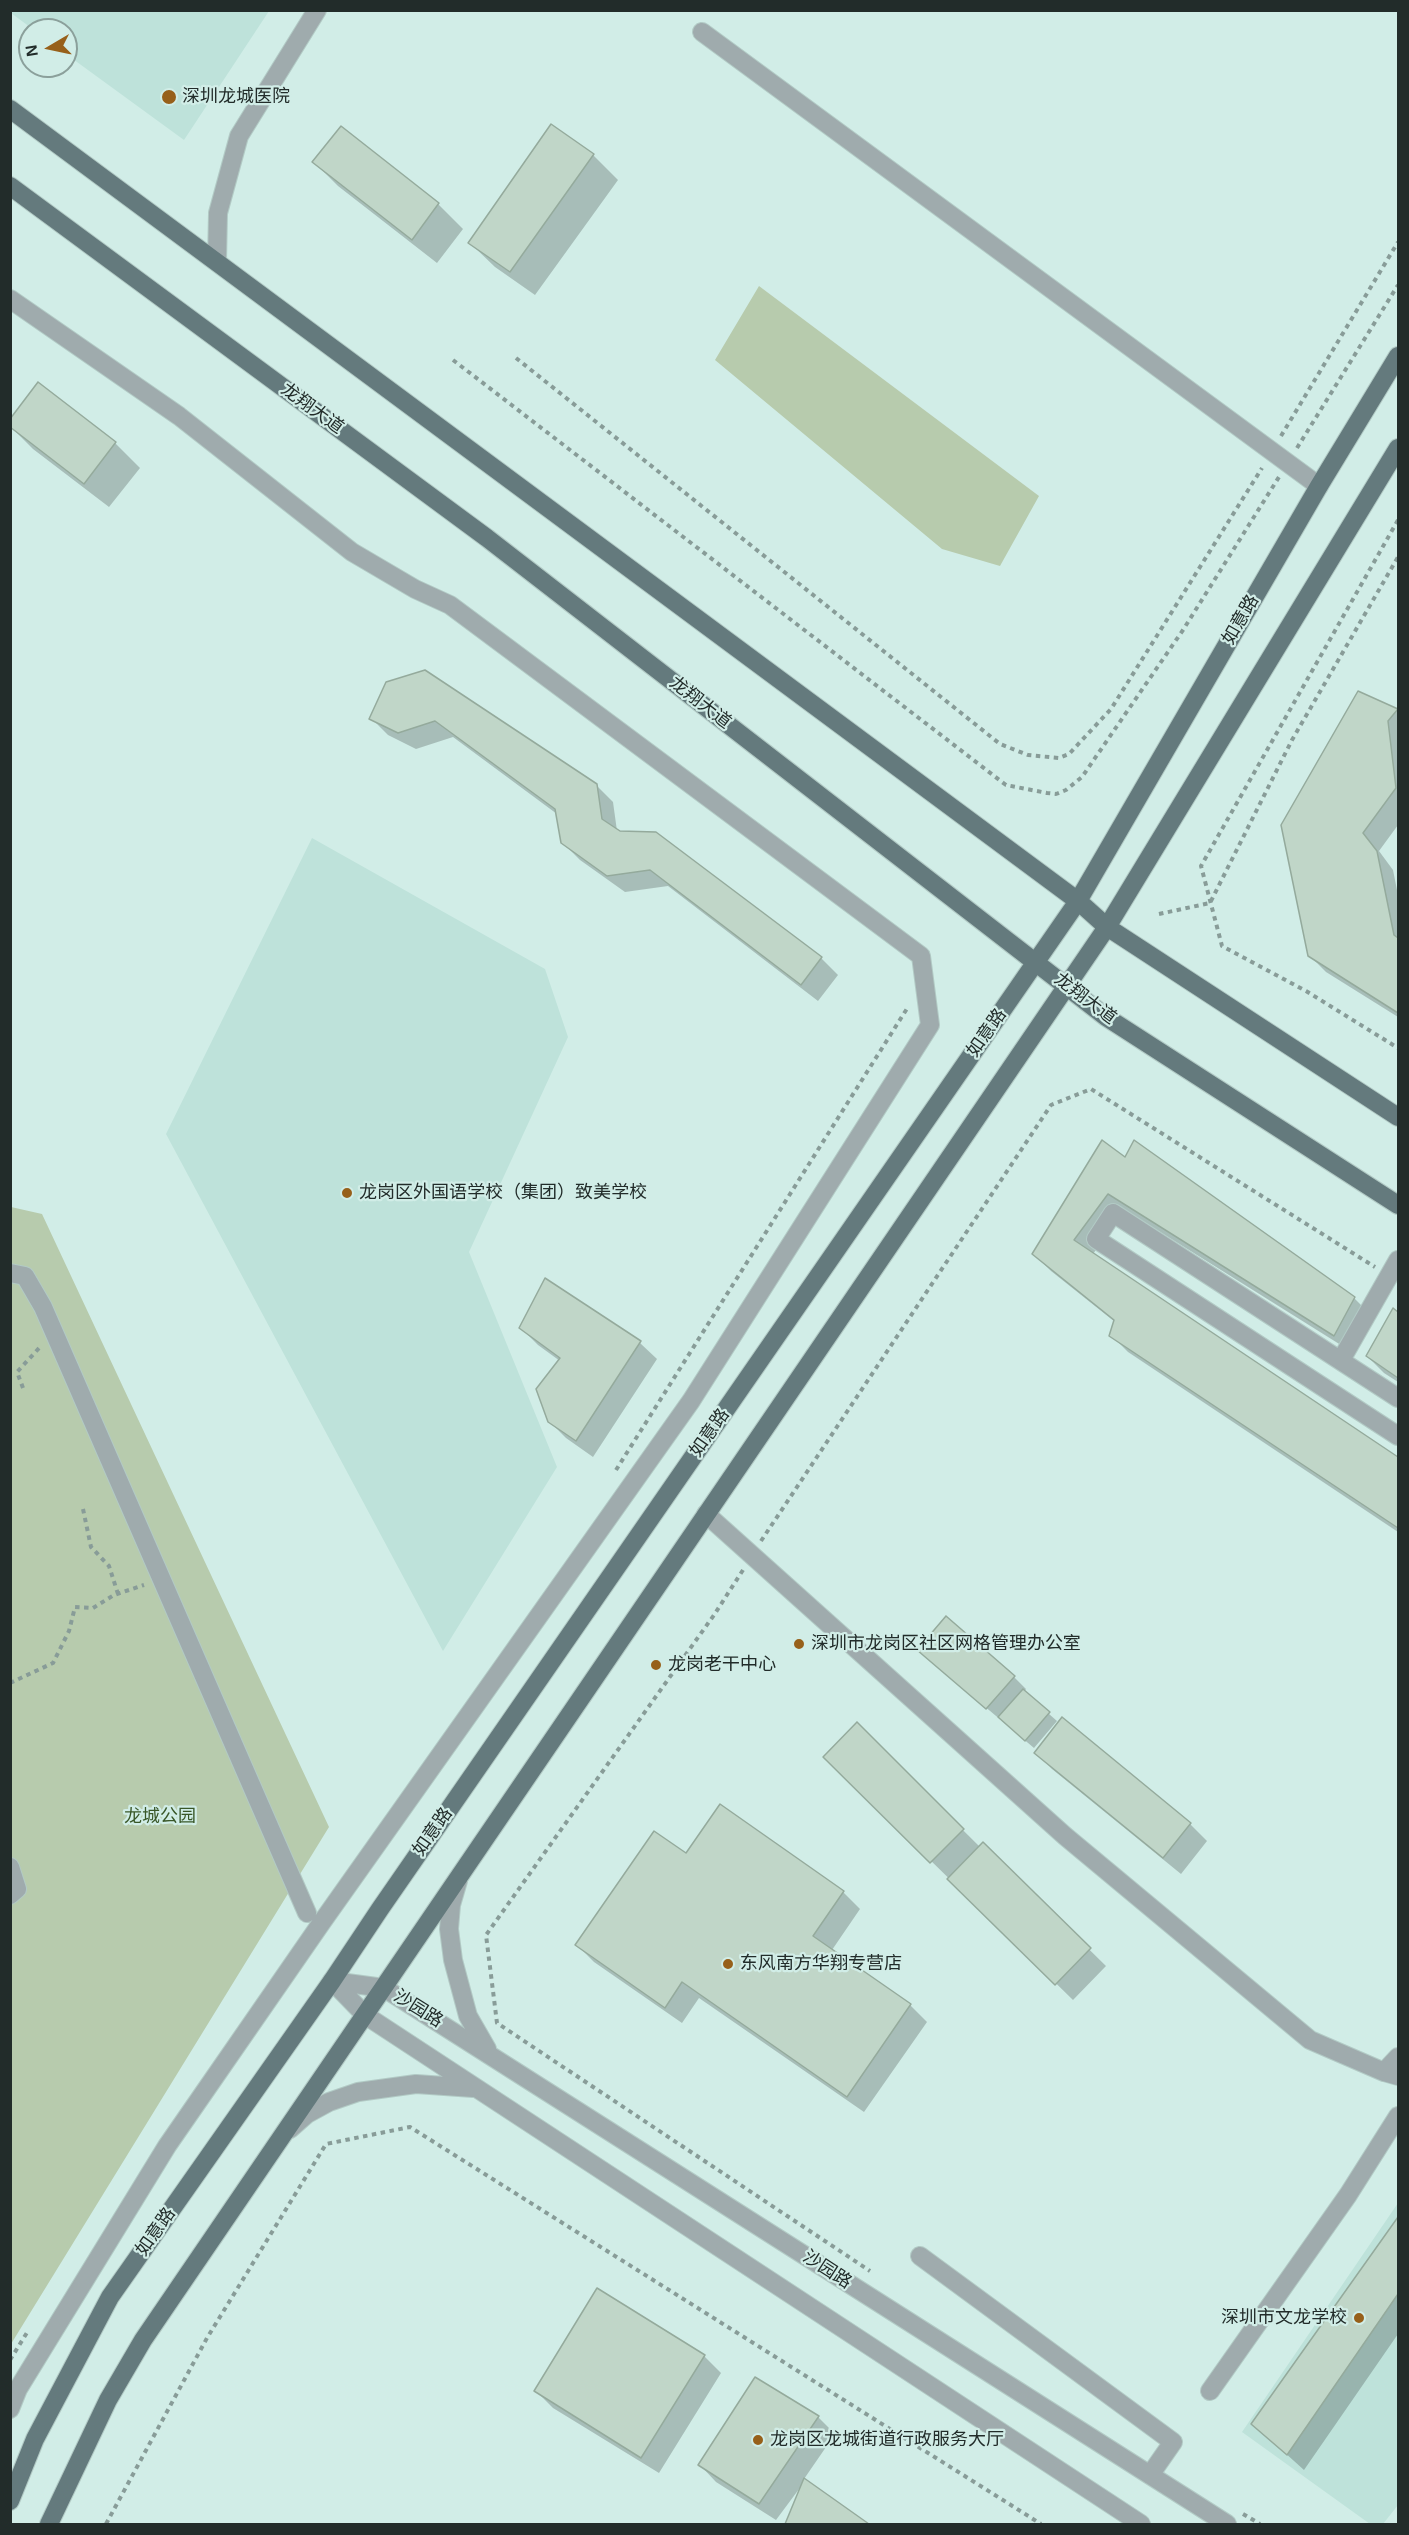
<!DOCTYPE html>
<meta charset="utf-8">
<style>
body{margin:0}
#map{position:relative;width:1409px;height:2535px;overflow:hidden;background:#d1ede7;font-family:Helvetica,sans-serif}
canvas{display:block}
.frame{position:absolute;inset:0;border:12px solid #222c2a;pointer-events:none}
.north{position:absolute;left:18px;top:18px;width:60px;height:60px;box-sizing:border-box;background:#d1ede7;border:2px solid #8ba09b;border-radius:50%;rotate:261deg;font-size:16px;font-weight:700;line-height:24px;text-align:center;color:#222c2a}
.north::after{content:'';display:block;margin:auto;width:21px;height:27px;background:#97601a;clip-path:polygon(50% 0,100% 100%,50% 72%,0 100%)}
</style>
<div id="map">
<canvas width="1409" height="2535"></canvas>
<div class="frame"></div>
<div class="north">N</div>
</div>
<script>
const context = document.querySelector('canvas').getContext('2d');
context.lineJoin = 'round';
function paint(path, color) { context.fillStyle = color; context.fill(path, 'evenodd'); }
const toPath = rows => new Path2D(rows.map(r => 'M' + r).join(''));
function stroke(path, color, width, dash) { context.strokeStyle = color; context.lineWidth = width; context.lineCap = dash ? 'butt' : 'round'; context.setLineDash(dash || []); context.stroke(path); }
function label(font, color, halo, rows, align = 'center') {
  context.font = font + ' Helvetica,"Noto Sans SC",sans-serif'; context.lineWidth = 4.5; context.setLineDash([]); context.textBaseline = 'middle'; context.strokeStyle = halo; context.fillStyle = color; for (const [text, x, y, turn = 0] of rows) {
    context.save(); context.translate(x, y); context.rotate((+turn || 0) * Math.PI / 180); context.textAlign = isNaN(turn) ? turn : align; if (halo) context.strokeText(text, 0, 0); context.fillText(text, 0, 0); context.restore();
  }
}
paint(toPath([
 [11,10,269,10,269,11,184,140,66,54,66,30,34,30,11,13],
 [312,838,545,969,568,1037,469,1252,557,1467,443,1651,166,1134],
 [1398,2203,1398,2505,1383,2524,1370,2524,1242,2432]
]), '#bee2da');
paint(toPath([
 [759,286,1039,496,1000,566,942,549,715,360],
 [11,1207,42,1214,329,1827,11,2344]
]), '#b7cbad');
paint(toPath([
 [551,126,593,155,618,180,535,295,495,267,470,243],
 [342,128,438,204,463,229,437,263,338,186,314,162],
 [10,426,115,443,140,468,109,507,33,449],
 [387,683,596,785,613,802,617,831,821,958,838,975,818,1001,668,886,625,892,580,860,562,842,557,814,453,737,416,749,388,735,371,718],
 [1359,693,1398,711,1398,825,1379,851,1393,870,1398,895,1398,1017,1326,972,1309,955],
 [1125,1159,1354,1298,1371,1315,1352,1352,1125,1210,1093,1254,1398,1459,1398,1532,1128,1352,1111,1335,1115,1322,1051,1271,1034,1254],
 [1393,1310,1398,1314,1398,1382,1384,1373,1367,1356],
 [521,1328,640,1343,657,1359,593,1457,566,1438,549,1421,560,1361,538,1345],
 [932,1662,1014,1677,1026,1689,1024,1692,1057,1721,1034,1748],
 [1062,1719,1190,1824,1207,1841,1181,1874,1052,1769,1036,1752],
 [857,1725,980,1847,983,1845,1106,1966,1073,2000,825,1757],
 [686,1855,843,1892,860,1909,832,1950,910,2005,927,2022,864,2112,699,1998,682,2023,594,1962,577,1945],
 [1398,2220,1398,2334,1304,2470,1253,2424],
 [704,2356,721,2373,659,2473,553,2408,536,2391],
 [818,2417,835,2434,804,2479,866,2524,787,2524,805,2481,776,2520,716,2482,700,2465]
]), '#0003');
const building = toPath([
 [551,124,594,154,510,272,468,243,551,124],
 [341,126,439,203,412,240,312,162,341,126],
 [38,382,116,442,84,484,10,427,10,419,38,382],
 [425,670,597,784,602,819,620,831,656,832,822,957,801,985,650,870,607,876,561,843,555,809,435,721,398,733,369,719,386,682,425,670],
 [1358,691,1398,709,1388,721,1396,788,1363,833,1377,851,1394,935,1398,938,1398,1013,1308,956,1281,825,1358,691],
 [1102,1140,1125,1157,1134,1140,1355,1297,1334,1336,1108,1194,1074,1240,1398,1457,1398,1528,1109,1336,1114,1320,1032,1254,1102,1140],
 [545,1278,641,1341,576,1441,548,1422,536,1389,560,1358,519,1328,545,1278],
 [1393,1308,1398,1312,1398,1378,1366,1356,1393,1308],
 [946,1616,1015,1676,986,1709,917,1650,946,1616],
 [1023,1689,1050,1712,1025,1741,998,1717,1023,1689],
 [1062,1717,1191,1823,1163,1858,1034,1753,1062,1717],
 [857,1722,964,1829,930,1863,823,1757,857,1722],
 [720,1804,844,1891,813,1936,911,2004,847,2097,682,1982,665,2008,575,1945,654,1831,686,1853,720,1804],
 [983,1842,1091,1948,1055,1985,947,1879,983,1842],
 [1398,2217,1398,2294,1287,2455,1251,2424,1398,2217],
 [597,2288,705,2355,641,2458,534,2391,597,2288],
 [755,2377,819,2416,759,2504,698,2465,755,2377],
 [804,2478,869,2524,785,2524,804,2478]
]);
paint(building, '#c0d6c8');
stroke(building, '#94aa9c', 1.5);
const minor = toPath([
 [702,32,1319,486],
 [217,261,218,213,239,136,317,10],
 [10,299,179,416,352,552,415,589,450,605,921,956,930,1025,691,1401,322,1922,167,2146,18,2389,10,2409],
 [10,1273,25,1276,43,1307,307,1913],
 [1341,1360,1398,1260],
 [1398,1398,1113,1213,1096,1239,1398,1436],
 [706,1514,1065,1836,1310,2040,1384,2072],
 [10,1867,17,1889,10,1895],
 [458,1881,451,1905,449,1929,453,1960,468,2016,487,2049],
 [332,1981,384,1988,1227,2524],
 [332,1981,365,2015,1141,2524],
 [1398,2057,1384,2072,1398,2076],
 [290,2129,307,2114,329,2102,358,2092,416,2084,473,2088],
 [920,2256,1173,2442,1150,2475],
 [1210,2391,1348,2195,1398,2116]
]);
const major = toPath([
 [10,109,1078,901,1107,927,1398,1117],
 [10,186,487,538,1106,1017,1398,1205],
 [10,2501,35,2439,110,2297,332,1981,380,1909,1078,901,1319,486,1398,356],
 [49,2524,108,2400,143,2340,1107,927,1398,448]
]);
stroke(minor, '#b2cac5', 20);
stroke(major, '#b2cac5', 20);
stroke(toPath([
 [516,358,1000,744,1028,755,1059,758,1069,754,1111,709,1262,468],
 [453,360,1006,785,1047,793,1056,794,1066,790,1082,777,1183,630,1279,477],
 [1281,436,1398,242],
 [1297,448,1398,285],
 [1398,520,1201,866,1222,946,1306,991,1398,1048],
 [1159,914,1210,903,1292,740,1398,557],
 [23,1388,17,1372,41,1346],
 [616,1470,908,1007],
 [83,1509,91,1547,109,1566,118,1594],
 [761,1541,1051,1105,1091,1089,1375,1267],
 [743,1570,714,1615,486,1935,497,2023,870,2271],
 [10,1683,53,1663,69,1631,75,1607,93,1608,114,1595,144,1585],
 [10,2360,28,2331],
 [1243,2514,1260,2524],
 [106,2524,207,2338,326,2144,410,2127,1041,2524]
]), '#889c98', 4, [4.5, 4.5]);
stroke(minor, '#9fabad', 18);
stroke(major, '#647a7d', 18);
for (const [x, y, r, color] of [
 [169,97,8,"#97601a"],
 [347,1193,6,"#97601a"],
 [799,1644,6,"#97601a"],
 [656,1665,6,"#97601a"],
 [728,1964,6,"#97601a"],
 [1359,2318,6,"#97601a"],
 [758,2440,6,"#97601a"]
]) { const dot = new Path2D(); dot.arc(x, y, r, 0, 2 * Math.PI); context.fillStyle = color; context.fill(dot); stroke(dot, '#d1ede7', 2); }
label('18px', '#222c2a', '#d1ede7', [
 ["深圳龙城医院",182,97],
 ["龙岗区外国语学校（集团）致美学校",359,1193],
 ["深圳市龙岗区社区网格管理办公室",811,1644],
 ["龙岗老干中心",668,1665],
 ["东风南方华翔专营店",740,1964],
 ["深圳市文龙学校",1347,2318,"right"],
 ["龙岗区龙城街道行政服务大厅",770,2440]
], 'left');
label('18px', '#222c2a', '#d1ede7', [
 ["龙翔大道",312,409,36],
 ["如意路",1241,620,-60],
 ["龙翔大道",700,703,38],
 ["龙翔大道",1085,999,37],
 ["如意路",987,1033,-55],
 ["如意路",710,1433,-55],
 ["如意路",433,1832,-55],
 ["沙园路",418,2009,32],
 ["如意路",156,2232,-55],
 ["沙园路",827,2270,33]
]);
label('18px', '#395728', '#d1ede7', [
 ["龙城公园",160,1817]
]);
</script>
